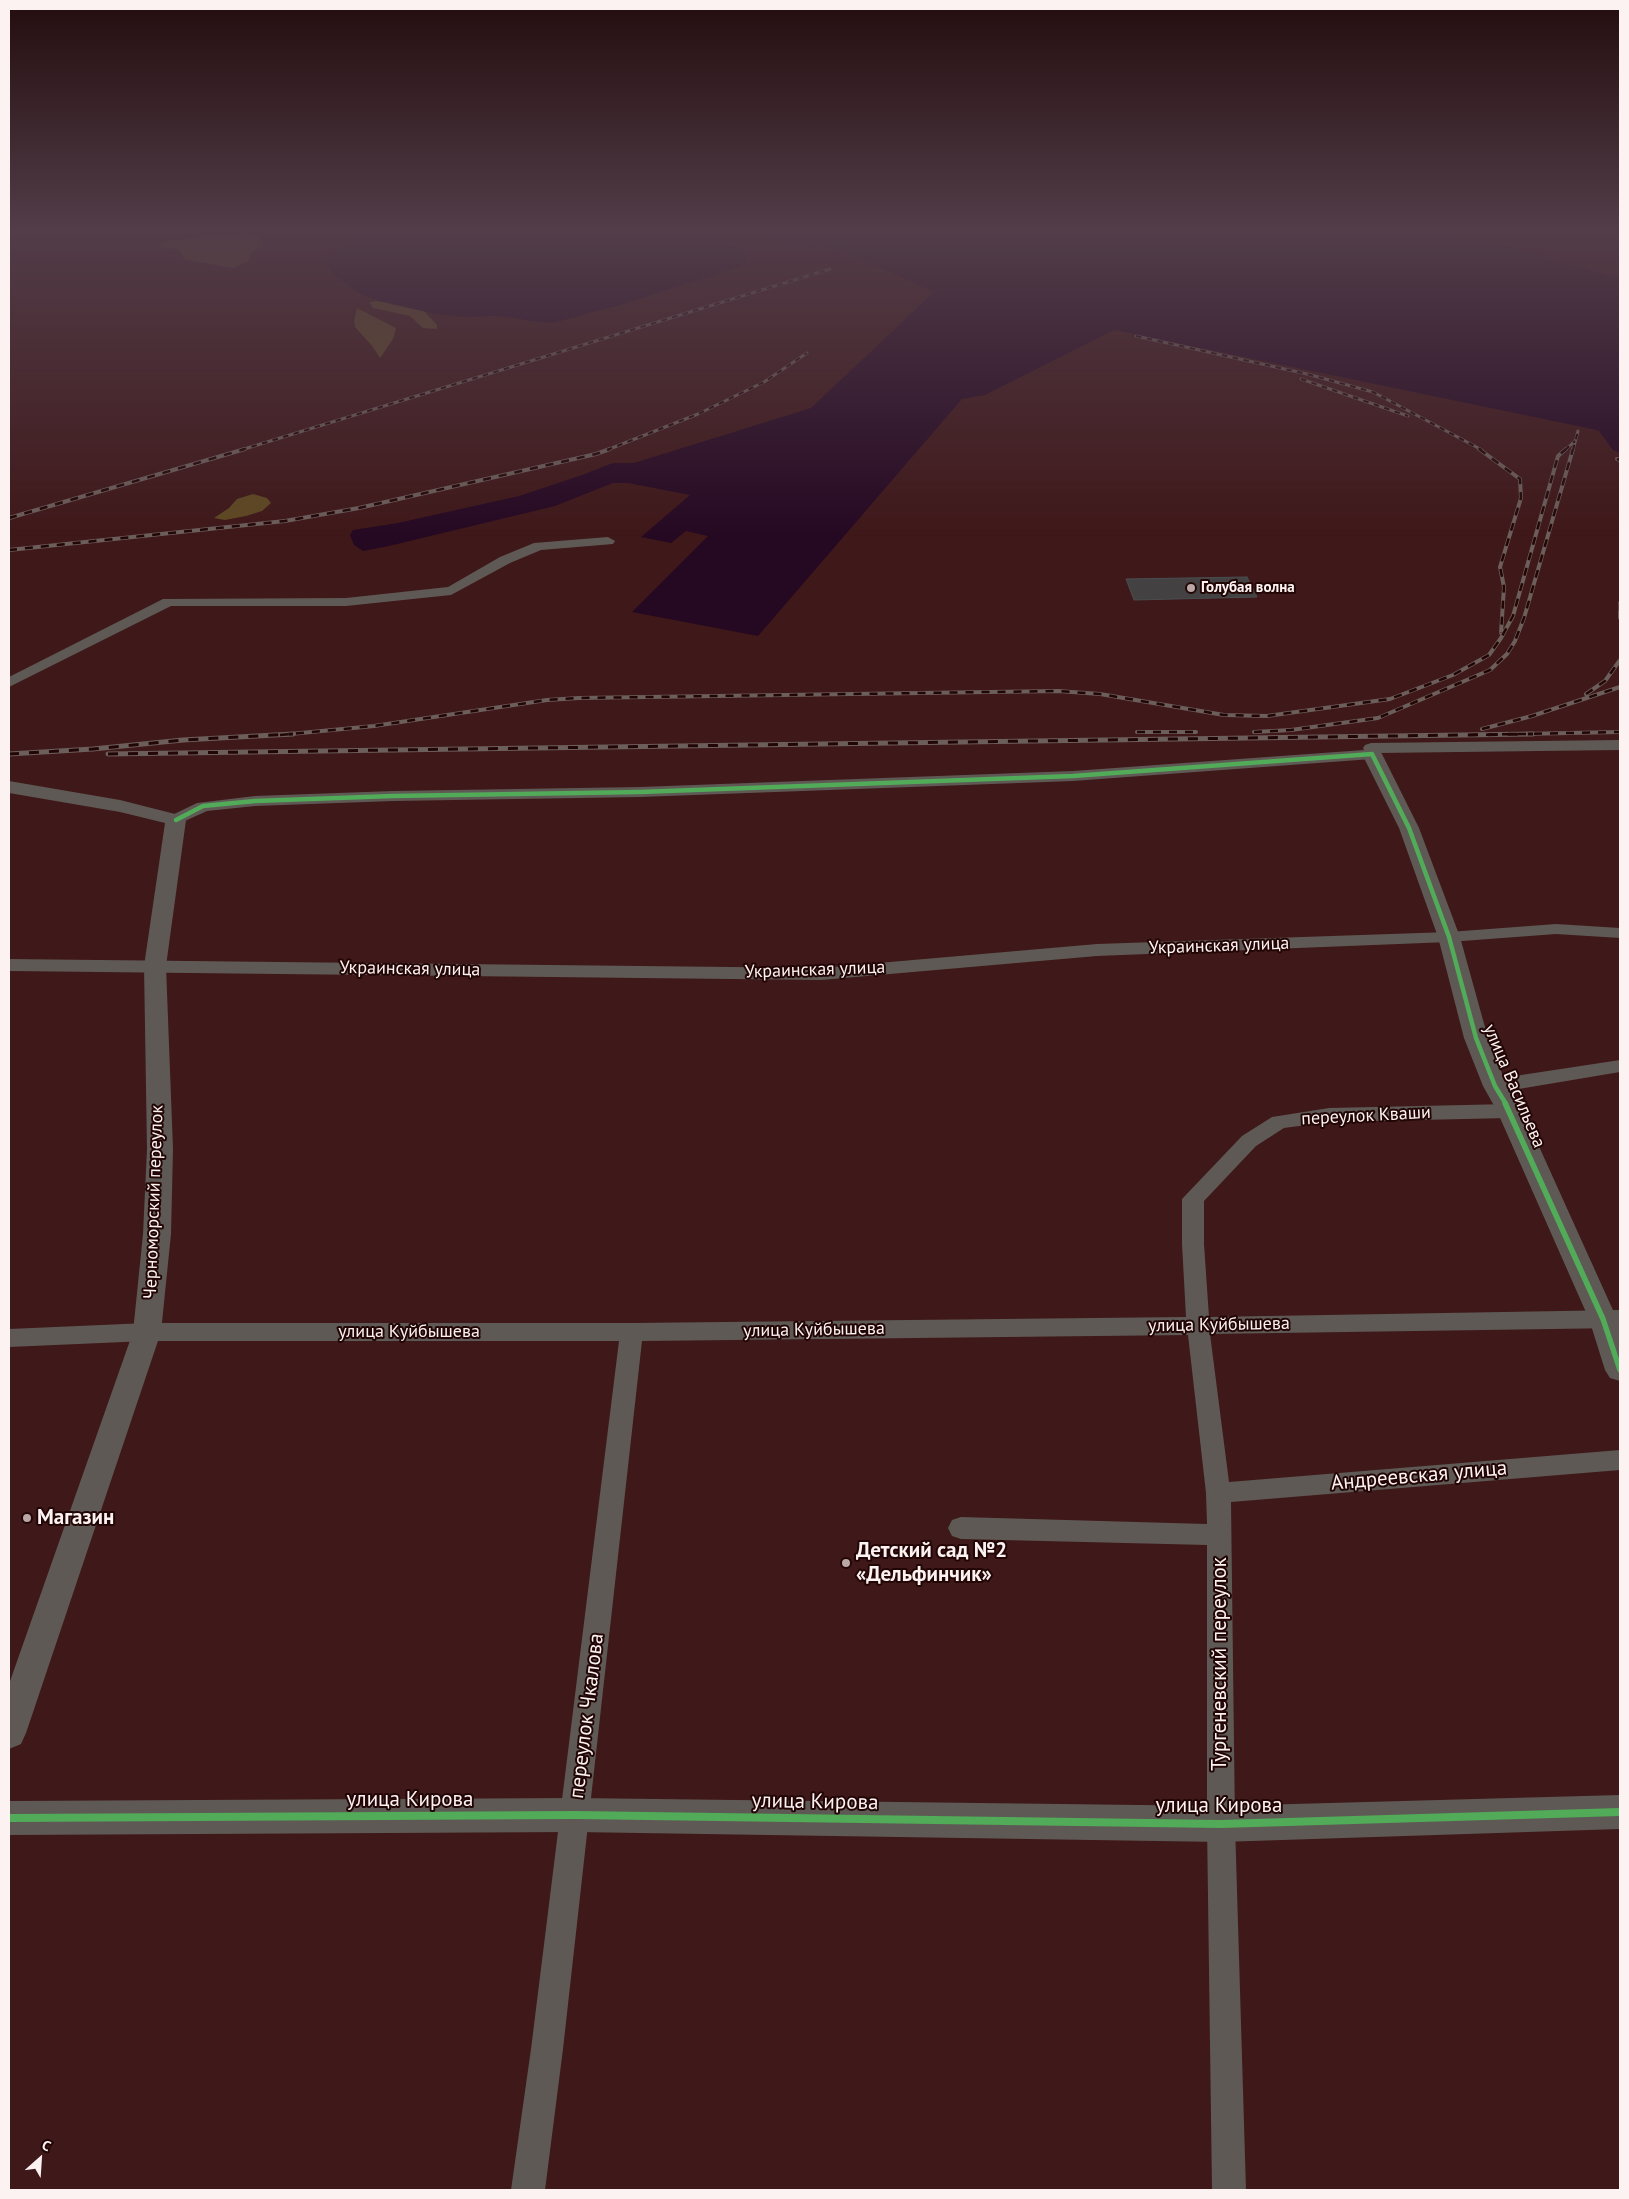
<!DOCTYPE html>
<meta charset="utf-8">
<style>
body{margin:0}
#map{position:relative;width:1629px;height:2199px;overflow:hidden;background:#3f1819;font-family:"PT Sans",sans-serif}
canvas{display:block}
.frame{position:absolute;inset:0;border:10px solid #fcf2f1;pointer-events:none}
.north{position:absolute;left:15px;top:2134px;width:50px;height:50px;-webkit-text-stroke:4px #220605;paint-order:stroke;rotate:26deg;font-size:14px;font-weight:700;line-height:20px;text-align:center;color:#fcf2f1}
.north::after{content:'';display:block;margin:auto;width:18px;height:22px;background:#fcf2f1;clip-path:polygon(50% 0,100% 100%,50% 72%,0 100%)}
</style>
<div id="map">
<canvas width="1629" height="2199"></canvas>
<div class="frame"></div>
<div class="north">С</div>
</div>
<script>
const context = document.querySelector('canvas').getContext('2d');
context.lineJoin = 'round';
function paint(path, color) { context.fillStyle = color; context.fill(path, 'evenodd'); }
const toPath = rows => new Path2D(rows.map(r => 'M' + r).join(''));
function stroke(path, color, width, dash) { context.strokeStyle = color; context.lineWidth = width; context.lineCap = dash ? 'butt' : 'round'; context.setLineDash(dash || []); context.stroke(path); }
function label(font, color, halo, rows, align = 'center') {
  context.font = font + ' "PT Sans",sans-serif'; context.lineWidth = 4; context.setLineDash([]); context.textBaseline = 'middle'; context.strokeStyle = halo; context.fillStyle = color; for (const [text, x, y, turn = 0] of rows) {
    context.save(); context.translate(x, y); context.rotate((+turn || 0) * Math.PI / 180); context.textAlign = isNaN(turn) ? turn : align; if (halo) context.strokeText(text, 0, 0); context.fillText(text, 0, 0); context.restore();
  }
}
paint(toPath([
 [244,234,256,236,266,244,252,252,248,261,233,268,184,259,180,250,163,248,159,243,198,237],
 [379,301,424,311,437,325,437,329,423,328,410,316,373,308,369,302],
 [357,308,396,328,393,339,380,358,373,347,355,327,354,321],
 [253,494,267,498,271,503,262,511,246,516,225,520,214,518,229,508,237,499]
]), '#5e4821');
paint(toPath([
 [336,229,708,229,743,255,747,260,739,267,616,306,553,323,540,322,498,316,463,317,435,314,379,301,361,294,335,276,326,263,326,260,354,241,355,235],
 [749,229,1436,229,1491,242,1620,279,1620,453,1613,450,1599,431,1592,429,1114,330,985,395,962,399,758,636,632,612,708,536,686,531,671,543,641,537,690,495,628,483,613,483,555,506,389,546,363,551,354,545,350,535,353,530,398,523,519,496,582,475,613,463,634,463,811,408,934,292,836,248,789,245,765,237]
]), '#250822');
const building = toPath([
 [1247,577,1257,597,1134,600,1126,579,1247,577]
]);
paint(building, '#444142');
stroke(building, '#494e51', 1);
paint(toPath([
 [608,537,615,541,613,544,541,550,510,563,451,595,346,606,171,606,9,687,9,677,163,599,346,598,448,587,500,557,534,543,608,537],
 [1620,740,1620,750,1379,753,1378,757,1372,759,1073,781,640,797,393,801,255,806,207,811,176,825,170,824,168,820,170,816,197,803,255,796,393,791,640,787,1073,771,1364,750,1363,748,1365,745,1371,743,1620,740],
 [1556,924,1620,928,1620,938,1556,934,1449,942,1097,956,821,980,9,971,9,959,821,968,1097,944,1449,932,1556,924],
 [1620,1060,1620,1072,1495,1093,1488,1091,1485,1086,1488,1081,1495,1079,1620,1060],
 [1510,1104,1517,1106,1520,1111,1517,1116,1510,1118,1329,1122,1284,1128,1256,1146,1204,1201,1204,1244,1209,1317,1620,1310,1620,1328,1210,1334,1229,1482,1620,1450,1620,1470,1231,1502,1235,1824,1246,2190,1212,2190,1207,1824,1207,1545,961,1539,952,1536,948,1528,952,1520,961,1517,1207,1524,1206,1493,1188,1335,642,1341,563,2049,545,2190,511,2190,531,2049,619,1341,147,1341,9,1347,9,1329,147,1323,632,1323,1186,1317,1182,1244,1182,1199,1242,1136,1272,1117,1329,1108,1510,1104]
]), '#5e5954');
paint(toPath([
 [1372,748,1379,750,1382,754,1419,828,1460,937,1488,1038,1507,1086,1523,1111,1617,1319,1620,1328,1620,1381,1610,1378,1605,1370,1589,1319,1497,1111,1483,1086,1464,1038,1438,937,1399,828,1362,754,1365,750,1372,748],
 [9,781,120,800,183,816,186,820,166,966,173,1149,171,1234,161,1332,26,1733,21,1744,9,1749,9,1684,133,1332,143,1234,147,1149,144,966,165,823,120,812,9,793,9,781],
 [1620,1795,1620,1829,1221,1842,575,1832,9,1835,9,1801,575,1798,1221,1806,1620,1795]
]), '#5e5954');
const railFar2 = toPath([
 [1136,336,1307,374,1373,392,1482,450],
 [1301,379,1408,416],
 [241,450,830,269],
 [607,450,698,414,764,382,807,353],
 [1565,450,1575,441],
 [1573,450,1578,431]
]);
const railFar1 = toPath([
 [1479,449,1520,479,1521,498,1500,567,1504,587,1501,633],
 [1617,459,1620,460],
 [9,518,245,449],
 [9,550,285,521,359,508,596,454,610,449],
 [1620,603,1620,618],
 [1586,694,1605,681,1620,660],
 [1482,729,1532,716,1620,687],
 [1137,732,1196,732],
 [1254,732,1291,730,1378,718,1490,670,1507,654,1515,641,1524,618,1573,449],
 [280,735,374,726,547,700,579,698,1058,691,1100,694,1224,715,1267,716,1390,699,1453,675,1489,655,1501,638,1513,616,1558,456,1566,449],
 [1470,735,1620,732]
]);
const rail = toPath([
 [9,754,93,749,183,740,293,734],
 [108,754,1533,734]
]);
stroke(railFar2, '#6c5e5b', 3);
stroke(railFar1, '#6c5e5b', 4);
stroke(rail, '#6c5e5b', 5);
stroke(railFar2, '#220605', 2, [5.5]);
stroke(railFar1, '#220605', 2.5, [8]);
stroke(rail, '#220605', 3, [10]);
stroke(toPath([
 [176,820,203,806,255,801,393,796,640,792,1073,776,1372,754,1409,828,1449,937,1476,1038,1495,1086,1506,1104]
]), '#51ab58', 4.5);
stroke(toPath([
 [1505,1103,1603,1319,1620,1370]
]), '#51ab58', 5.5);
stroke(toPath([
 [9,1818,575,1815,1221,1824,1620,1812]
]), '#51ab58', 8);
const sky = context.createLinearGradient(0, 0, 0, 537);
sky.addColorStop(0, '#230d0e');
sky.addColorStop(0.43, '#523d49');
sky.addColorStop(1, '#523d4900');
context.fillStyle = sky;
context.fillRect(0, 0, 1629, 537);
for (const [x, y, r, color] of [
 [1191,588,5,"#baa6a5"],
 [27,1518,5,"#baa6a5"],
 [846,1563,5,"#baa6a5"]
]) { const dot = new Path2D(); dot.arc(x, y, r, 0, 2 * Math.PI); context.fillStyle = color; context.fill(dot); stroke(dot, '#220605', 2); }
label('bold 15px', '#fcf2f1', '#220605', [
 ["Голубая волна",1201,588]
], 'left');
label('18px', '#fcf2f1', '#220605', [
 ["Украинская улица",1219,946,-2],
 ["Украинская улица",410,969,1],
 ["Украинская улица",815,970,-2],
 ["улица Васильева",1514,1086,67],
 ["переулок Кваши",1366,1116,-3],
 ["Черноморский переулок",154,1202,-88],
 ["улица Куйбышева",1219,1325,-1],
 ["улица Куйбышева",814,1330,-1],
 ["улица Куйбышева",409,1332]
]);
label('21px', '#fcf2f1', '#220605', [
 ["Андреевская улица",1419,1476,-5],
 ["Тургеневский переулок",1220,1664,-90],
 ["переулок Чкалова",587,1716,-83],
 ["улица Кирова",410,1800],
 ["улица Кирова",815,1802,1],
 ["улица Кирова",1219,1806]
]);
label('bold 21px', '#fcf2f1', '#220605', [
 ["Магазин",37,1518],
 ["Детский сад №2",856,1551],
 ["«Дельфинчик»",856,1575]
], 'left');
</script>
